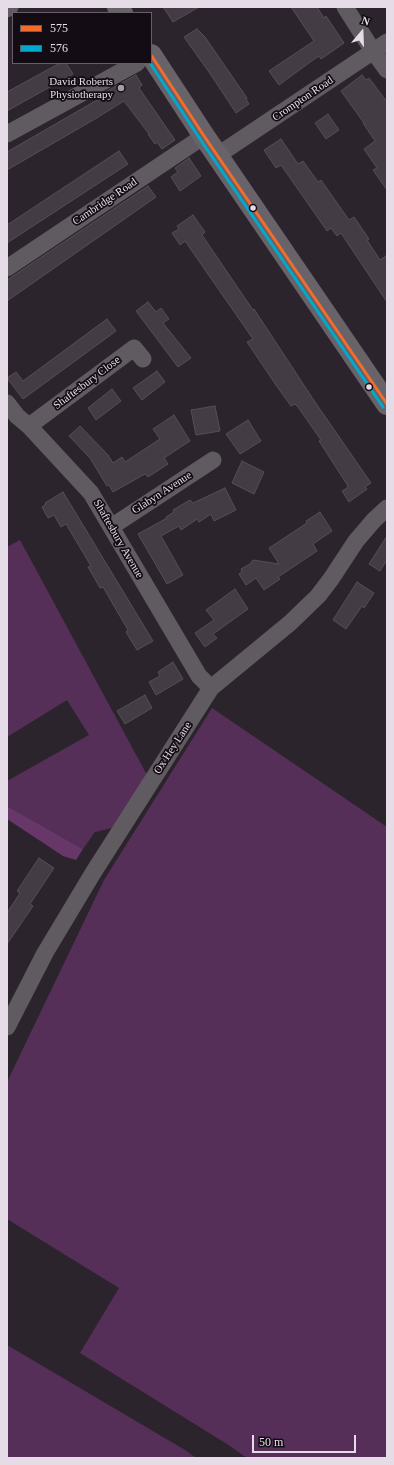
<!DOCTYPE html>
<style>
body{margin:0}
#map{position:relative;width:394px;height:1465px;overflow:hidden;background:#2c242c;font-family:Georgia,serif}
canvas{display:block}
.frame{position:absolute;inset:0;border:8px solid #e6dce7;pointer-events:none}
.legend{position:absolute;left:12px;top:12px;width:140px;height:52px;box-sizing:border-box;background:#130c14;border:1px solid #675f68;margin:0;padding:5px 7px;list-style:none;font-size:12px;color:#e6dce7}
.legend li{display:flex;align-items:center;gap:8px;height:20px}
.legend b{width:20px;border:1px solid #675f68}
.north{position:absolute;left:342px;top:12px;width:40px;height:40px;-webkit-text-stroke:3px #130c14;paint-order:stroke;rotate:19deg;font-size:11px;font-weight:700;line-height:16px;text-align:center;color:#e6dce7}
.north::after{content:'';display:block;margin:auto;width:14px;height:18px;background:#e6dce7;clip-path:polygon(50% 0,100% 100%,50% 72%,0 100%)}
.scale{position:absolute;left:252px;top:1435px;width:104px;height:18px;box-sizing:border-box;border:2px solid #e6dce7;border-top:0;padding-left:5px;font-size:12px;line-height:14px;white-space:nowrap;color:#e6dce7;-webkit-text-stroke:3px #130c14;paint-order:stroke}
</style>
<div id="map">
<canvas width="394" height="1465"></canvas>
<div class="frame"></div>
<ul class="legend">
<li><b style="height:5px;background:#f36c2b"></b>575</li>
<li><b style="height:5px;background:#00a9ce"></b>576</li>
</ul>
<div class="north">N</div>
<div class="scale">50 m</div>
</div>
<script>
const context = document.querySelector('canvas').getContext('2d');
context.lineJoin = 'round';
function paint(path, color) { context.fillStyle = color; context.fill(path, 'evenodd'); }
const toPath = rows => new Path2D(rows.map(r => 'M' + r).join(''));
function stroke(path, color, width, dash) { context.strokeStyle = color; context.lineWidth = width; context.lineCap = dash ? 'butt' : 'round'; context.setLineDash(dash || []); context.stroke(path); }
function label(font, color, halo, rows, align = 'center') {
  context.font = font + ' Georgia,serif'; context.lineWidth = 3.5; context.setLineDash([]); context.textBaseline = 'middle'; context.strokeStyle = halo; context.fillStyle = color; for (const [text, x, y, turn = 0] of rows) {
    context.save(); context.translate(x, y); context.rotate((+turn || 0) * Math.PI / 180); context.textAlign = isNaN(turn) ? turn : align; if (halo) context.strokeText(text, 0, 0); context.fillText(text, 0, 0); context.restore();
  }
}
paint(toPath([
 [20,540,147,775,112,828,95,832,83,849,7,806,7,781,89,735,67,700,7,737,7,547],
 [212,708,387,827,387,1458,247,1458,227,1444,80,1353,119,1288,7,1219,7,1082,104,880],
 [7,1345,185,1450,196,1458,7,1458]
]), '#562f59');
paint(toPath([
 [7,806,83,849,76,860,63,856,7,819]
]), '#67376a');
const building = toPath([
 [163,7,199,7,173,22,163,7],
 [291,7,317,7,324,18,326,16,344,43,321,59,319,56,313,60,279,85,269,71,314,41,291,7],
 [197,29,205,37,247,98,246,99,249,104,236,113,211,75,184,37,197,29],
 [60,63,66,63,73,74,7,111,7,92,60,63],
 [136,75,142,85,139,88,175,140,162,149,157,142,155,144,148,134,149,134,124,101,95,119,7,170,7,152,104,96,102,94,136,75],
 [362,75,366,80,369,78,387,102,387,190,373,170,377,168,364,149,375,141,363,123,364,123,341,91,362,75],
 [328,114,339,130,326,139,315,123,328,114],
 [281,139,298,164,303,161,318,182,321,180,349,220,354,217,369,239,367,240,380,260,387,255,387,302,341,233,337,236,331,228,327,231,281,165,276,168,264,150,281,139],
 [119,151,128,164,7,243,7,225,119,151],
 [189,158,201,176,180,191,171,177,178,172,175,168,189,158],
 [148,186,156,197,7,301,7,280,148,186],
 [193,215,205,232,202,235,253,310,254,309,315,402,371,483,365,487,367,489,349,502,342,491,347,488,348,486,319,441,321,440,298,407,295,404,291,406,278,388,247,342,253,339,185,241,180,245,172,233,179,229,177,226,193,215],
 [148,302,156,312,161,308,169,319,163,323,191,358,178,367,136,311,148,302],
 [107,319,116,331,23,399,7,378,16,372,23,381,107,319],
 [157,371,165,382,142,400,133,388,157,371],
 [112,389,121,401,96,420,88,408,112,389],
 [215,406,220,431,196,435,191,410,215,406],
 [174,415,190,441,164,458,168,464,148,477,145,474,113,492,109,485,107,486,90,458,69,436,80,426,108,455,113,463,122,457,125,462,160,439,153,429,174,415],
 [248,420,261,441,240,454,226,434,248,420],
 [242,461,264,472,254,494,232,483,242,461],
 [225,488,236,510,214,521,211,514,199,522,197,519,181,530,179,526,161,536,183,575,167,584,138,534,167,518,166,517,174,512,173,510,190,500,193,503,225,488],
 [63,492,153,641,137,650,126,632,128,630,103,587,100,588,95,579,88,567,91,566,66,524,61,527,54,515,48,518,42,507,46,504,45,503,63,492],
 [320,512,332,531,313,544,317,551,278,577,280,579,264,590,256,578,246,585,239,574,242,571,241,569,250,564,253,560,279,564,269,548,307,523,306,521,320,512],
 [387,536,387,560,380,571,369,564,387,536],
 [357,582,374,593,364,608,362,606,346,629,333,620,357,582],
 [235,589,248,609,213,634,217,638,205,647,195,633,214,620,206,610,235,589],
 [173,662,183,679,156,695,149,682,160,676,158,672,173,662],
 [145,695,152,708,125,724,117,711,145,695],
 [39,858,54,868,30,904,33,906,7,944,7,913,20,893,17,891,39,858]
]);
paint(building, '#443c44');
stroke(building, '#564e56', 1);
stroke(toPath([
 [345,7,373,51,387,70],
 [7,9,10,7],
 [7,134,137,63],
 [218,155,387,42],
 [7,268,204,136],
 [7,403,17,416,29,426,91,493,199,676,211,688],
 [29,426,134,348,143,359],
 [111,527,213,460],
 [7,1027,45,953,93,873,211,688,290,623,318,596,331,579,356,541,374,520,387,508]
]), '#605b60', 17);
stroke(toPath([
 [118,7,122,13],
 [151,55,204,136,387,404]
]), '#686368', 22);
stroke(toPath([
 [151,55,204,136,387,404]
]), '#f36c2b', 3);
stroke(toPath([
 [150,63,200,139,383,407]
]), '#00a9ce', 3);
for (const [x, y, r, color] of [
 [121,88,4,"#a59ca6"],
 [253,208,3.5,"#e6dce7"],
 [369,387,3.5,"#e6dce7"]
]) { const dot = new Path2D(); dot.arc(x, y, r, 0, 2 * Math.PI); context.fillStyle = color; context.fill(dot); stroke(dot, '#130c14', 1.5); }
label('11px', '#e6dce7', '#130c14', [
 ["David Roberts",113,82],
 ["Physiotherapy",113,95]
], 'right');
label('11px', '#e6dce7', '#130c14', [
 ["Crompton Road",303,99,-34],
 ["Cambridge Road",105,202,-34],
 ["Shaftesbury Close",87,383,-37],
 ["Glabyn Avenue",162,493,-33],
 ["Shaftesbury Avenue",118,539,60],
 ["Ox Hey Lane",173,748,-57]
]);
</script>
